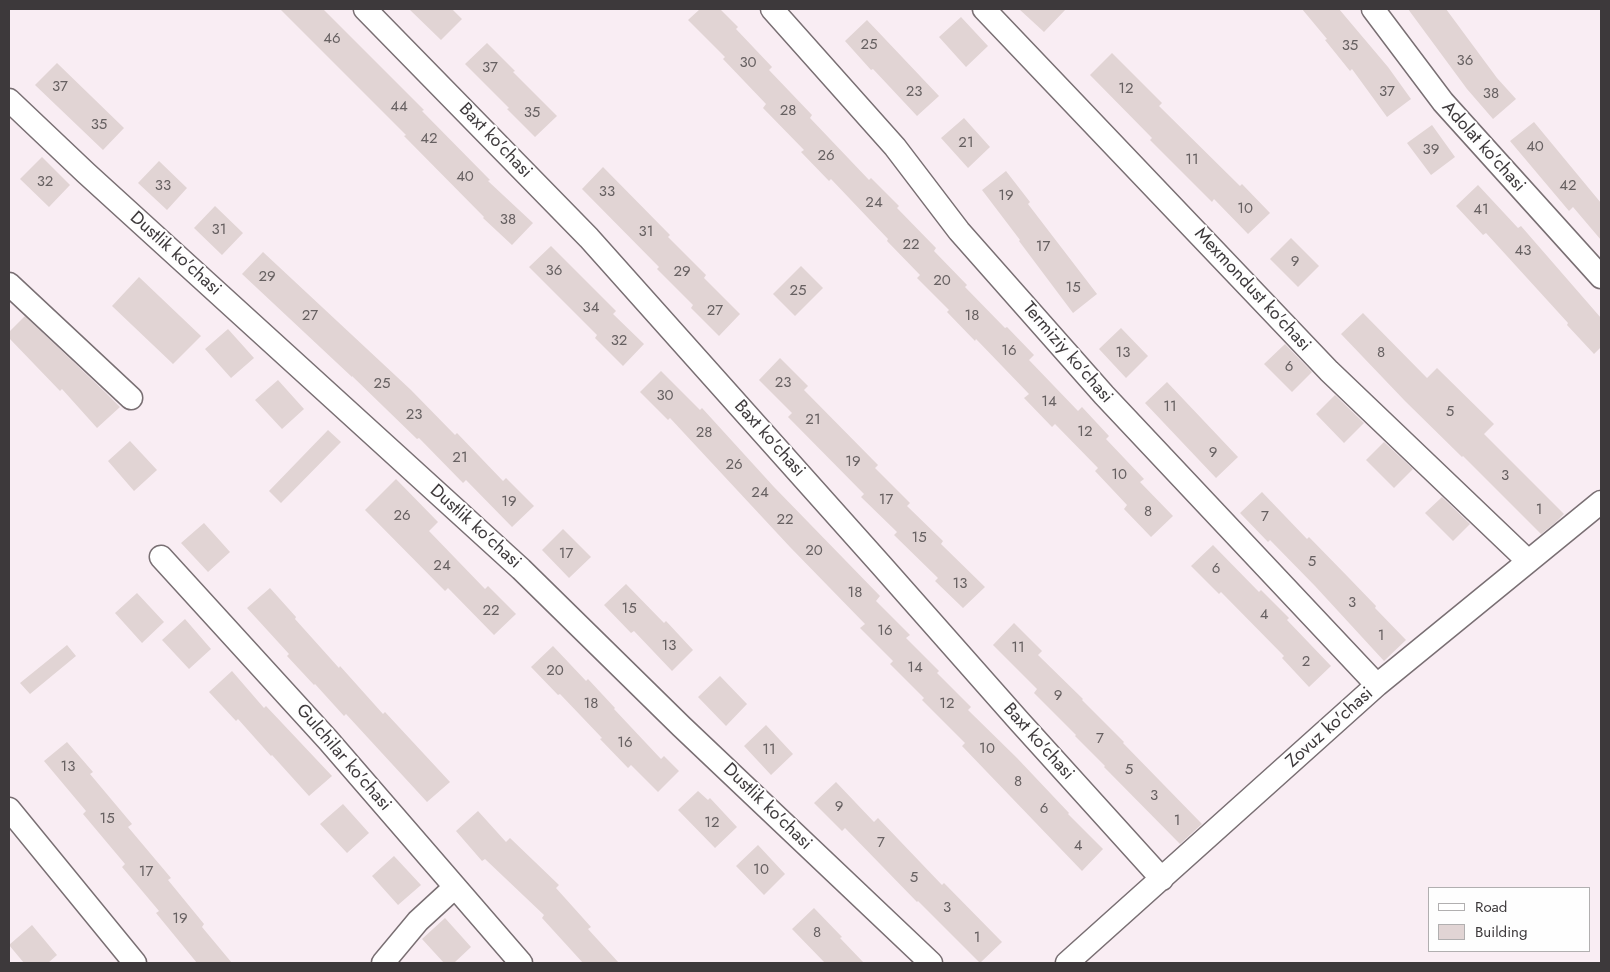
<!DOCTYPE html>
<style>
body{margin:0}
#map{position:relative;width:1610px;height:972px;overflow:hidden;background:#f9edf3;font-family:Jost,sans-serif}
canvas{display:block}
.frame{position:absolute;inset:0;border:10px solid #3d393b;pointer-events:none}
.legend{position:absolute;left:1428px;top:887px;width:162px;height:65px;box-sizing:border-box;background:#fefefe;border:1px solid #b1afb0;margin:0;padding:6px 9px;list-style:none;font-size:15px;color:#3d393b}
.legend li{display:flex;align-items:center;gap:10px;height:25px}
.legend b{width:25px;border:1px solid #b1afb0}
</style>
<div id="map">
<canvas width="1610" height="972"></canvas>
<div class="frame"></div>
<ul class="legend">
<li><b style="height:6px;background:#fff"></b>Road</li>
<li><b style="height:14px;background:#e1d4d4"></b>Building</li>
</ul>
</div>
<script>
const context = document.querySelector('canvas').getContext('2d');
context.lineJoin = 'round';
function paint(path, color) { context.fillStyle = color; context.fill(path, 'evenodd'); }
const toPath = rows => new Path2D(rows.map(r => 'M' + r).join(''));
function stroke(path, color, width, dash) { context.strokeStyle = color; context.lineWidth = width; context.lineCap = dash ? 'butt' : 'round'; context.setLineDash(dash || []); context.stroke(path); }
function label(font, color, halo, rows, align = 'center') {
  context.font = font + ' Jost,sans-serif'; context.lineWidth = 4; context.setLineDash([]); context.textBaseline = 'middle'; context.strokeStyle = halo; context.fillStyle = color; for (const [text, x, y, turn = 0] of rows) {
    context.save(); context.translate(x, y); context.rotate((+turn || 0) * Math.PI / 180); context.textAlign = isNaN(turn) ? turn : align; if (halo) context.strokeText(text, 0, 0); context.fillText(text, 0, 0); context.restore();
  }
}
paint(toPath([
 [280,9,323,9,424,110,422,111,490,180,488,181,533,223,512,245,483,218,484,217,404,136,406,135],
 [409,9,452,9,462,19,441,40],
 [700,9,720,9,738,27,736,29,772,67,769,70,812,115,810,118,869,180,871,178,899,206,897,208,936,248,934,251,967,285,965,287,1005,328,1007,327,1034,355,1029,360,1078,411,1082,407,1109,436,1106,439,1144,479,1140,482,1173,516,1151,537,1124,509,1127,505,1095,471,1098,468,1055,424,1052,427,1024,398,1029,394,976,339,975,341,947,312,949,310,917,278,920,275,887,241,888,239,831,179,829,181,801,152,804,150,763,108,766,104,723,59,725,57,688,20],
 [1019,9,1066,9,1044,32],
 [1302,9,1339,9,1388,67,1411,99,1387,117,1352,69,1350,71,1325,40,1327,39],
 [1408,9,1446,9,1497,78,1516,99,1493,119,1467,89],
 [961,17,988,46,966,67,939,37],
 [867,20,939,96,917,116,873,69,871,70,845,41],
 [487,43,515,71,513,72,557,116,535,137,507,109,509,108,465,64],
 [1112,53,1162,103,1159,106,1240,186,1242,184,1270,213,1248,234,1214,199,1212,202,1150,140,1152,138,1090,75],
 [57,63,124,128,103,150,35,85],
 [964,118,990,147,968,168,941,138],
 [1534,122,1601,203,1601,240,1573,207,1569,211,1510,141],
 [1432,125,1455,157,1431,175,1407,143],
 [42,157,70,185,49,207,20,179],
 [159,161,187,188,167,210,138,183],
 [603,167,670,235,668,237,706,275,704,278,740,314,719,336,691,308,693,305,657,269,659,267,582,189],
 [1006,171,1030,202,1028,204,1097,294,1073,313,1019,241,1020,240,982,190],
 [1478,185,1518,228,1521,226,1601,318,1601,347,1594,354,1567,325,1568,323,1486,233,1483,235,1456,206],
 [215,206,243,233,222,255,194,228],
 [1291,238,1319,266,1298,287,1270,259],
 [551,246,616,311,613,314,644,344,623,366,595,338,597,335,529,267],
 [263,252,411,390,455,435,457,433,503,481,506,478,534,506,512,527,466,480,463,483,419,438,417,439,352,376,352,377,242,274],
 [801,266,823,288,795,316,773,294],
 [139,277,201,336,173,364,112,306],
 [1363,313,1427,378,1437,368,1494,424,1484,434,1564,514,1555,523,1541,534,1463,456,1462,457,1405,401,1341,334],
 [25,316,106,393,120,407,97,428,62,389,60,391,9,338,9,332],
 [1121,328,1148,356,1126,378,1099,349],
 [228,329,254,358,231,378,205,349],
 [1285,344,1312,372,1292,392,1264,364],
 [780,358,808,386,804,390,878,465,875,468,910,503,907,506,943,541,941,544,985,587,963,608,935,581,938,578,894,535,897,532,861,497,864,494,788,417,792,413,759,380],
 [661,371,700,410,702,408,774,487,880,596,876,601,910,635,906,638,939,671,937,673,971,707,968,710,1017,758,1069,813,1068,814,1103,849,1082,871,962,746,965,743,922,700,924,698,890,664,893,661,860,628,865,624,790,547,670,418,668,420,640,392],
 [278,380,304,409,282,429,255,400],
 [1167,382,1238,457,1216,478,1145,403],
 [1335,395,1364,423,1344,443,1316,414],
 [328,430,341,442,281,503,269,491],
 [130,441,157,470,134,491,108,461],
 [1384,442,1413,469,1394,488,1366,460],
 [396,479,438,522,429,531,485,589,488,586,516,614,494,635,448,588,445,591,365,510],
 [1262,492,1307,539,1309,537,1349,578,1376,606,1375,608,1406,640,1384,661,1315,586,1270,540,1268,542,1240,513],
 [1442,497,1470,524,1453,541,1425,513],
 [204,523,230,552,208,572,181,543],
 [563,529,591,557,569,578,542,550],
 [1213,545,1259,592,1261,590,1289,618,1287,620,1331,666,1309,687,1282,658,1284,656,1221,592,1219,594,1191,566],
 [626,584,664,623,666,621,693,650,672,671,634,631,631,633,604,605],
 [270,588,296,617,295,619,339,668,340,666,383,714,385,712,450,782,427,802,346,714,344,716,315,684,314,685,287,656,289,654,247,608],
 [137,593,164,622,142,643,115,613],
 [185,619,211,649,189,669,162,640],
 [1014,623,1042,651,1038,655,1083,699,1082,700,1124,742,1123,743,1202,824,1180,844,1104,767,1105,766,1075,736,1076,735,1034,693,1037,689,993,645],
 [67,645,76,656,30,694,20,683],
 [553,646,586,681,588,679,615,708,614,709,661,759,664,756,679,771,658,792,631,765,628,768,600,739,602,738,560,694,558,695,531,667],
 [232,671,264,708,266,706,332,776,309,796,272,755,271,756,238,719,236,721,209,692],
 [720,676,747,704,726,726,698,697],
 [766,725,793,754,771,775,744,746],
 [67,742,93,772,90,774,132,824,128,827,171,878,168,880,204,924,202,927,232,963,197,963,156,913,159,911,122,867,125,864,83,814,86,811,44,761],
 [836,782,874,822,878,818,942,885,944,883,1002,942,980,963,918,901,917,902,845,828,842,831,814,803],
 [698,791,708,800,710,798,737,827,715,848,678,810],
 [343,804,369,833,347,853,320,824],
 [478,811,506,842,510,838,559,885,556,888,591,927,588,929,619,963,583,963,542,918,544,915,485,859,482,861,456,831],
 [758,845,785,874,764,895,736,866],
 [394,856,421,885,398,905,372,876],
 [814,908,842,937,840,938,864,963,825,963,792,929],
 [445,918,471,947,454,963,444,963,422,939],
 [32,925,57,955,48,963,24,963,9,945]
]), '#e1d4d4');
const minor = toPath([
 [365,9,589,238,882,566,1019,721,1162,879],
 [772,9,895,147,959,231,1104,395,1377,685],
 [984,9,1329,371,1528,561],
 [1373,9,1443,102,1601,277],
 [9,100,86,173,521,569,681,726,931,963],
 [9,284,131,398],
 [161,557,328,740,521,963],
 [9,809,135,963],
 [383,963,418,921,455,887],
 [1067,963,1377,685,1601,502]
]);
stroke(minor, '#796f73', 25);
stroke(minor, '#fff', 22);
label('15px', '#666061', null, [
 ["46",332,39],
 ["25",869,45],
 ["35",1350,46],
 ["36",1465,61],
 ["30",748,63],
 ["37",490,68],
 ["37",60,87],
 ["12",1126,89],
 ["23",914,92],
 ["37",1387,92],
 ["38",1491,94],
 ["44",399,107],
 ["28",788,111],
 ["35",532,113],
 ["35",99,125],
 ["42",429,139],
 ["21",966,143],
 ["40",1535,147],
 ["39",1431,150],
 ["26",826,156],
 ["11",1192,160],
 ["40",465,177],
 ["32",45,182],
 ["33",163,186],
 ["42",1568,186],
 ["33",607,192],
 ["19",1006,196],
 ["24",874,203],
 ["10",1245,209],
 ["41",1481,210],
 ["38",508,220],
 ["31",219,230],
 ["31",646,232],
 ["22",911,245],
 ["17",1043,247],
 ["43",1523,251],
 ["9",1295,262],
 ["36",554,271],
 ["29",682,272],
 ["29",267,277],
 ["20",942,281],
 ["15",1073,288],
 ["25",798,291],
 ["34",591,308],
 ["27",715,311],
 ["27",310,316],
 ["18",972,316],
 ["32",619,341],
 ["16",1009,351],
 ["13",1123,353],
 ["8",1381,353],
 ["6",1289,367],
 ["23",783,383],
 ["25",382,384],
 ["30",665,396],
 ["14",1049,402],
 ["11",1170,407],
 ["5",1450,412],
 ["23",414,415],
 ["21",813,420],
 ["12",1085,432],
 ["28",704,433],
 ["9",1213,453],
 ["21",460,458],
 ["19",853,462],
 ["26",734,465],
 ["10",1119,475],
 ["3",1505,476],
 ["24",760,493],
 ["17",886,500],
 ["19",509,502],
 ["1",1539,510],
 ["8",1148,512],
 ["26",402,516],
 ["7",1265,517],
 ["22",785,520],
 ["15",919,538],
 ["20",814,551],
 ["17",566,554],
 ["5",1312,562],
 ["24",442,566],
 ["6",1216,569],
 ["13",960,584],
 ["18",855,593],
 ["3",1352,603],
 ["15",629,609],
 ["22",491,611],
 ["4",1264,615],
 ["16",885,631],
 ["1",1381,636],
 ["13",669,646],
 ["11",1018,648],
 ["2",1306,662],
 ["14",915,668],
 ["20",555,671],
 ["9",1058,696],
 ["18",591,704],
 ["12",947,704],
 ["7",1100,739],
 ["16",625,743],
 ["10",987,749],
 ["11",769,750],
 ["13",68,767],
 ["5",1129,770],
 ["8",1018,782],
 ["3",1154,796],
 ["9",839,807],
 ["6",1044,809],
 ["15",107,819],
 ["1",1177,821],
 ["12",712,823],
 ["7",881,843],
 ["4",1078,846],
 ["10",761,870],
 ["17",146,872],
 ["5",914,878],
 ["3",947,908],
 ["19",180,919],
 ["8",817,933],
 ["1",977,938]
]);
label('18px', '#3d393b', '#fefefe', [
 ["Baxt ko'chasi",495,141,46],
 ["Adolat ko'chasi",1483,147,48],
 ["Dustlik ko'chasi",175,254,42],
 ["Mexmondust ko'chasi",1252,290,47],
 ["Termiziy ko'chasi",1067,353,49],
 ["Baxt ko'chasi",769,439,48],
 ["Dustlik ko'chasi",475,527,42],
 ["Zovuz ko'chasi",1330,728,-42],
 ["Baxt ko'chasi",1038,742,48],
 ["Gulchilar ko'chasi",343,758,49],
 ["Dustlik ko'chasi",767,807,44]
]);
</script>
